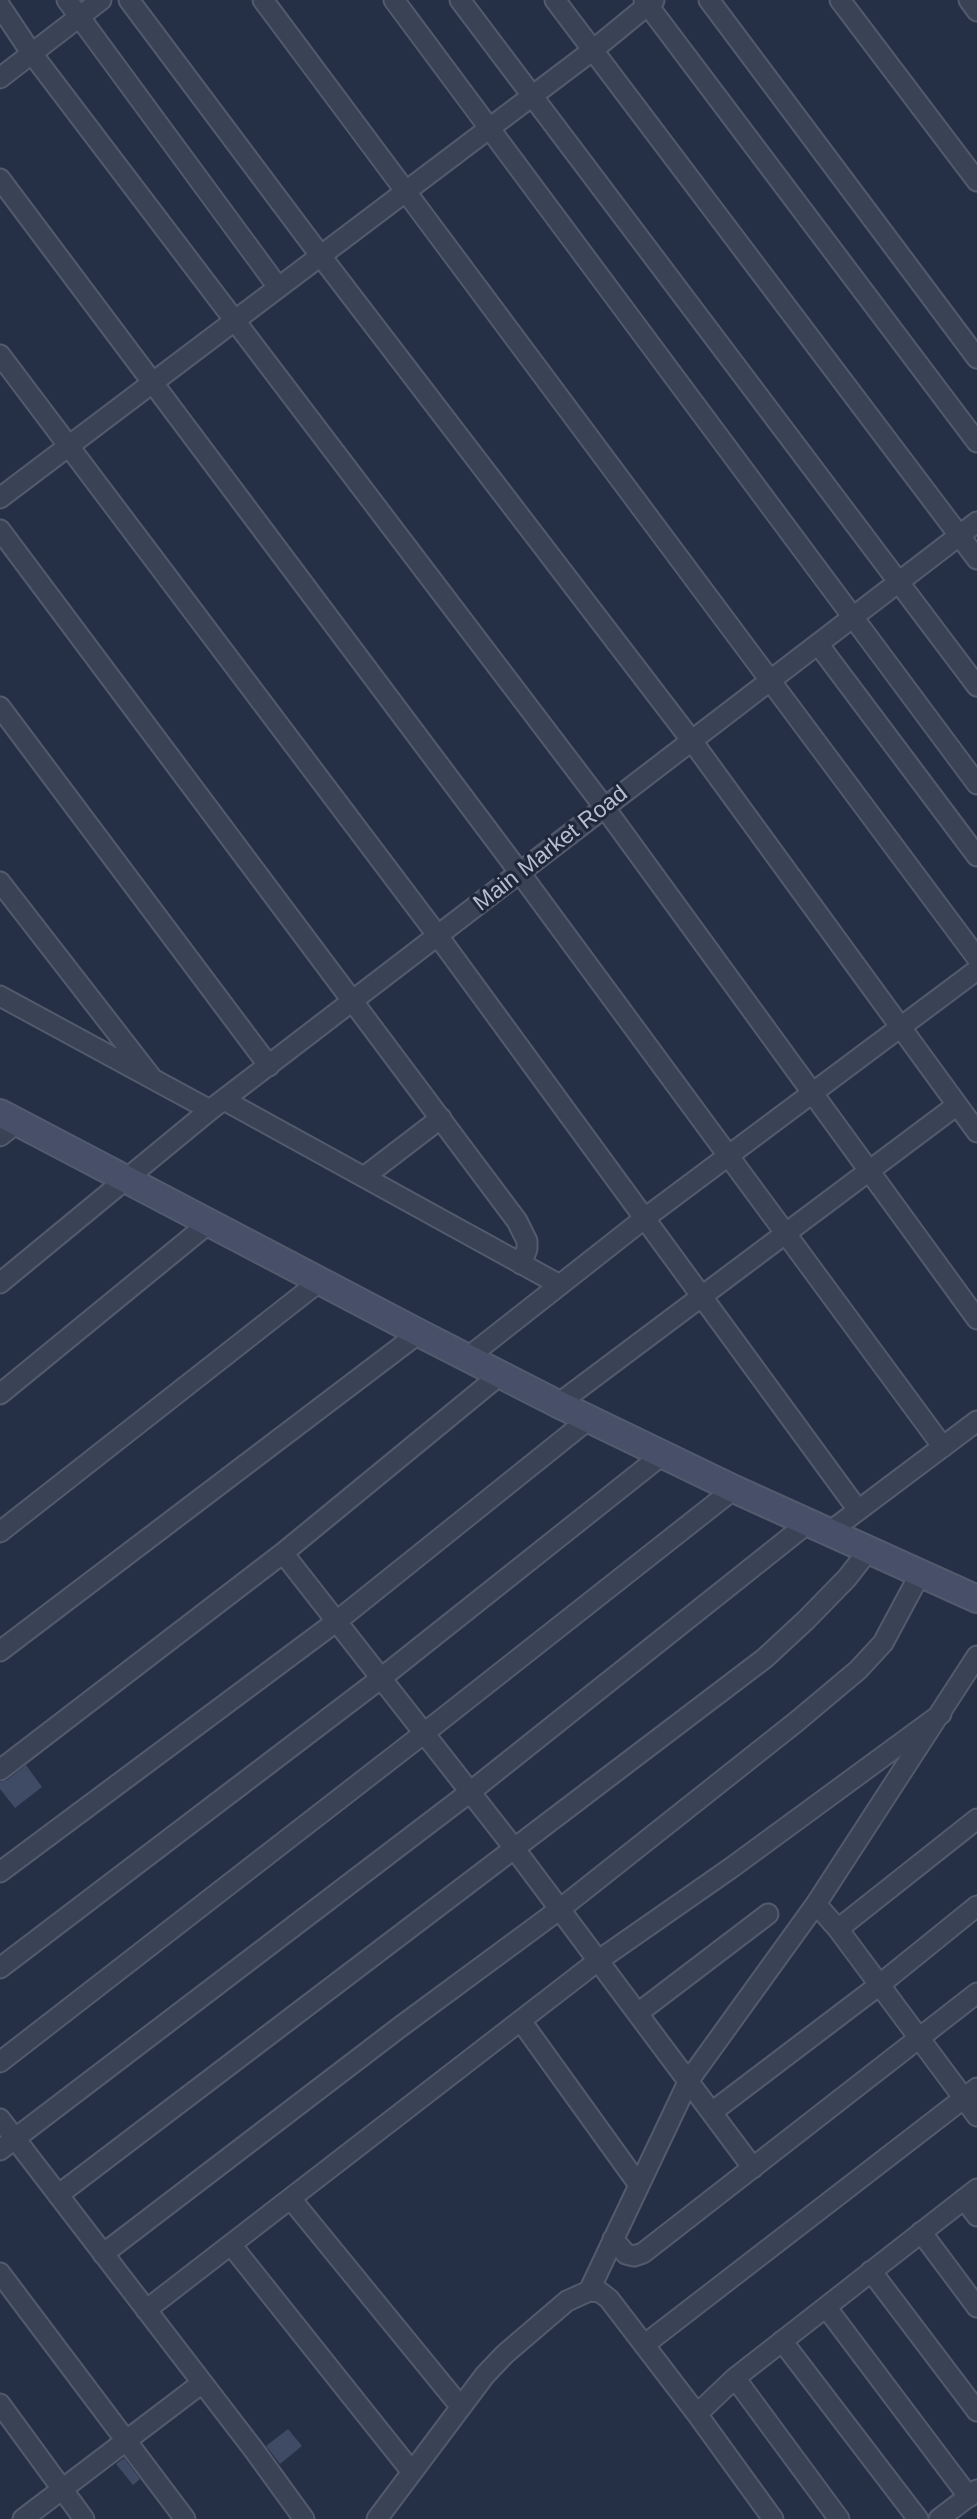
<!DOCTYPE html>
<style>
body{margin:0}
canvas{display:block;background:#252f46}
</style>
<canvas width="977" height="2519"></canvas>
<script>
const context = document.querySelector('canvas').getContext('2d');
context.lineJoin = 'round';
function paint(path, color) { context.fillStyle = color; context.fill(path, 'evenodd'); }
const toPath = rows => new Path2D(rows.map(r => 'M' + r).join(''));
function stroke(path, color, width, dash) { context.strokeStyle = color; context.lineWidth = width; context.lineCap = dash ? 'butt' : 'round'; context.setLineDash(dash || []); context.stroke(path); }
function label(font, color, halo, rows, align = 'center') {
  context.font = font + ' Arial,sans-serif'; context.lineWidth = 6; context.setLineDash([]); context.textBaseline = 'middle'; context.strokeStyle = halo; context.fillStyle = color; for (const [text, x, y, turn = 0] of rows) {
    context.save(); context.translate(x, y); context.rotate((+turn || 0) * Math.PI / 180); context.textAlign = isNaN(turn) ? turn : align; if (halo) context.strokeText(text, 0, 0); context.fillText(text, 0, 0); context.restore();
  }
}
paint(toPath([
 [26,1765,42,1787,15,1808,0,1789,0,1782,7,1780],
 [288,2429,302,2446,280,2464,266,2446],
 [124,2458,140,2479,133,2485,116,2464]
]), '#3f4a64');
const street = toPath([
 [67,0,278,287],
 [129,0,320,255,692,741,977,1132],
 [263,0,977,958],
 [394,0,977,784],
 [460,0,977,686],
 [555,0,977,559],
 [644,0,977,442],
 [709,0,977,358],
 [840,0,977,181],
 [969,0,977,11],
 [0,6,30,51,605,808,977,1319],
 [0,78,101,0],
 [0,179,520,873,943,1447],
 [0,355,438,936,858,1510],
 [0,498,593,50,654,0],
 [0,530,517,1221,527,1241,527,1249,521,1264],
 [818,644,977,856],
 [0,707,269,1066],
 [0,882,152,1078],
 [0,996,210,1110],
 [224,1100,560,1285],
 [0,1136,19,1121],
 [364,1177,441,1118],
 [0,1283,210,1110,977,522],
 [467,1358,645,1218,977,970],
 [0,1394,209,1223],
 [558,1404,957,1105],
 [0,1532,320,1281],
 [828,1533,977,1421],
 [283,1553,514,1848,753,2168],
 [0,1651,419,1333],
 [0,1770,283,1553,501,1374],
 [0,1872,337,1621,589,1419],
 [816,1904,838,1929,977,2116],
 [838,1929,977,1819],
 [0,1968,380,1679,662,1455],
 [638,2013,768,1914],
 [521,2021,639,2185],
 [0,2062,423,1734,734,1489],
 [712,2112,878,1986,977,1906],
 [0,2119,254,2450,304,2519],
 [0,2150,470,1792,808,1523],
 [58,2195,765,1658,806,1620,847,1578,868,1551],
 [291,2199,460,2406],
 [964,2199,977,2216],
 [921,2232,977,2307],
 [613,2239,626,2254,634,2256,643,2253,977,1993],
 [232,2246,412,2472],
 [103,2254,400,2027,560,1909,796,1722,858,1670,883,1643,920,1574],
 [871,2271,977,2411],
 [0,2273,185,2519],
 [589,2291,689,2080,816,1904,977,1656],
 [826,2307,969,2497],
 [146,2310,599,1960,731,1868,941,1714],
 [782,2341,918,2519],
 [644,2345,977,2088],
 [735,2378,839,2519],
 [0,2404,84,2519],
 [697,2414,735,2378,977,2189],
 [23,2519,202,2383],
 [377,2519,485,2375,505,2354,567,2301,589,2291,600,2292,609,2299,697,2414,773,2519],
 [939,2519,977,2490]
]);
const secondary = toPath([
 [0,1113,419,1333,558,1404,734,1489,977,1599]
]);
stroke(street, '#535a6d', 23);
stroke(secondary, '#535a6d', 30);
stroke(street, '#3a4255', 19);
stroke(secondary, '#485069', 26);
label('23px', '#b8becf', '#1e273b', [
 ["Main Market Road",551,849,-38]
]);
</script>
